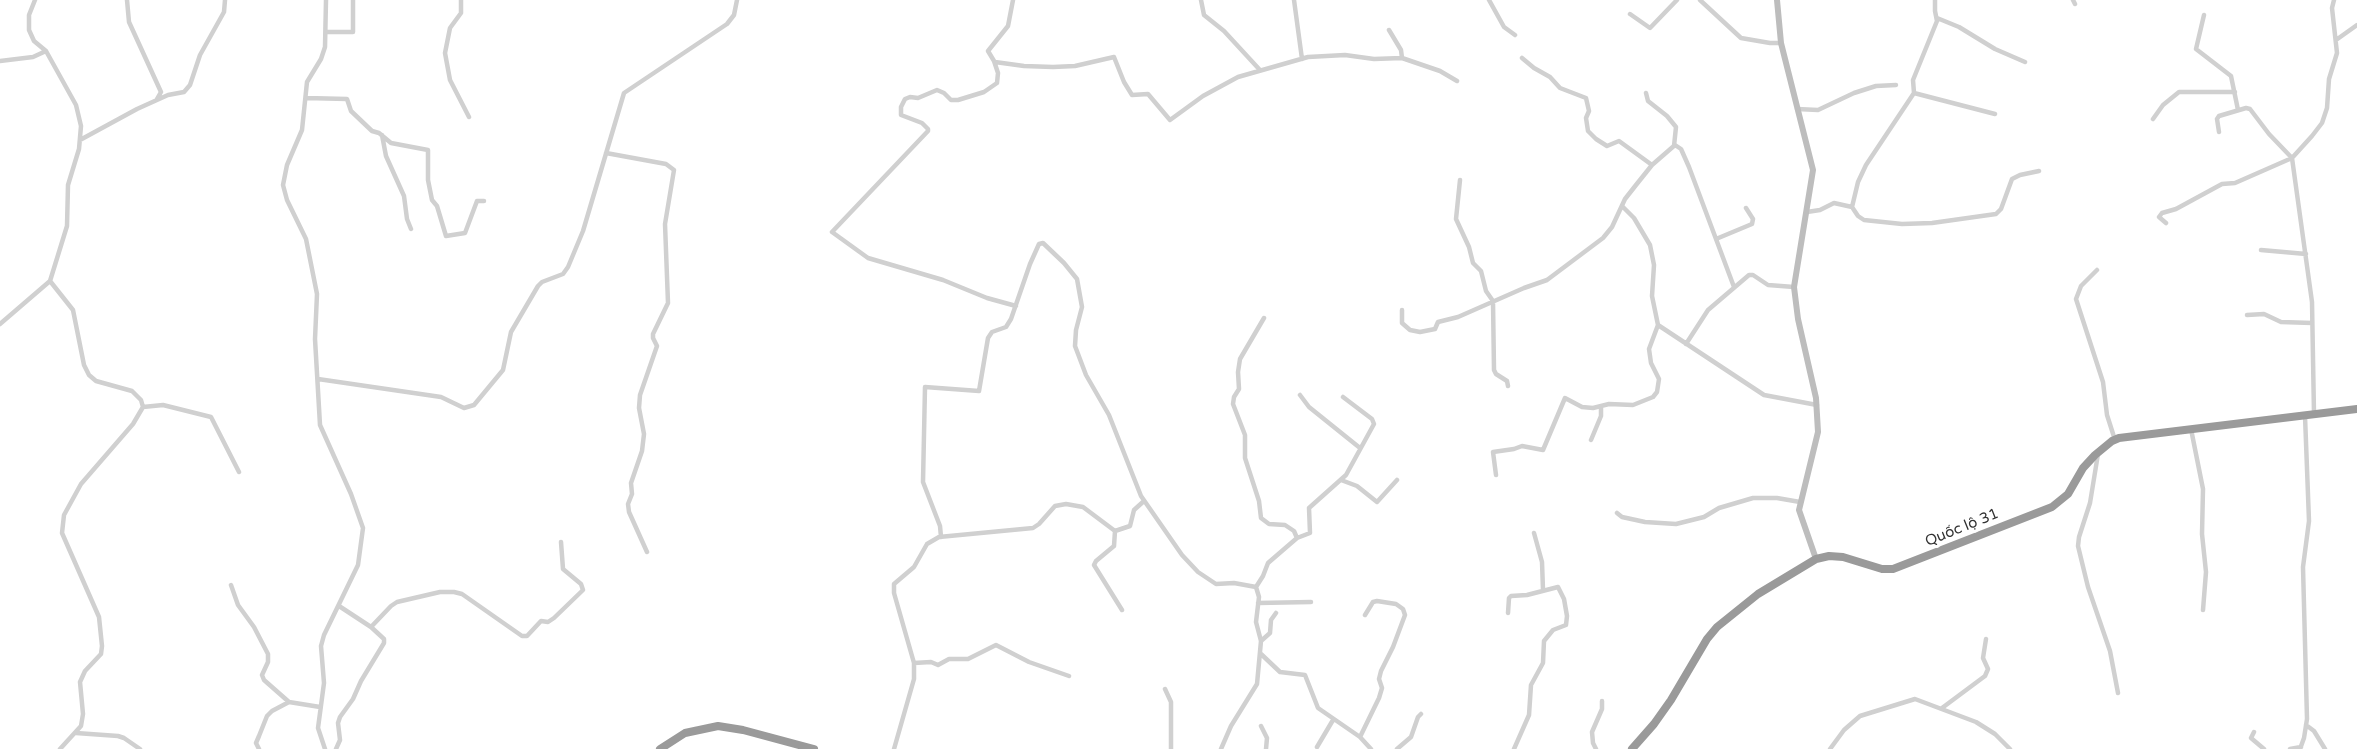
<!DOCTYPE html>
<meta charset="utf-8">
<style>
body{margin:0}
canvas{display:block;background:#fff}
</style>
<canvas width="2357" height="749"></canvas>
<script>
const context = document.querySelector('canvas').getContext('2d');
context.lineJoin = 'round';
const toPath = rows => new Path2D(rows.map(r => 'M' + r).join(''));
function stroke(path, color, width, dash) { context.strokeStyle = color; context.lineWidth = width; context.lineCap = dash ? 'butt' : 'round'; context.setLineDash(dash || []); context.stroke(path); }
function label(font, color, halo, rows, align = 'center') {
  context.font = font + ' "Varela Round",sans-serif'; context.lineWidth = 6; context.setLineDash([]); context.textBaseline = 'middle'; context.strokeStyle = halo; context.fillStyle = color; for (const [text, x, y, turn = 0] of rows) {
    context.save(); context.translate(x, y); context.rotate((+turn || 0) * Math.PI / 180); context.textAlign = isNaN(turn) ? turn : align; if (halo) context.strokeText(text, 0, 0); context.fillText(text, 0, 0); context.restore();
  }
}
stroke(toPath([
 [35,0,29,15,29,30,34,41,46,51,76,105,81,126,79,149,68,185,67,226,50,281,73,310,84,365,89,375,96,381,132,391,141,400,143,407,133,424,81,484,64,515,62,533,99,617,102,646,101,654,85,671,80,682,83,714,81,726,60,749],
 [127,0,129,22,161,92,157,99],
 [461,0,461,13,450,28,445,53,450,80,469,117],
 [1013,0,1008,26,988,51,994,61,998,73,997,83,984,92,958,100,951,100,944,93,937,90,918,98,910,97,905,99,901,107,901,115,922,123,928,129,928,131,832,232,868,258,943,280,987,298,1016,306],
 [1201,0,1204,15,1224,31,1259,69],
 [1294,0,1302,59],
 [1489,0,1504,27,1515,35],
 [1700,0,1741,38,1770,43,1781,43],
 [2073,0,2075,4],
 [1630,14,1650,28,1677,0],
 [2204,15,2196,49,2231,76,2238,110],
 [1937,18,1959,27,1995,49,2025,62],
 [1389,30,1401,50,1402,58],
 [326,32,353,32,353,0],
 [2336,40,2357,25],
 [1522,58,1534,68,1550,77,1560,88,1586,98,1589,111,1586,118,1588,131,1596,139,1607,146,1619,141,1652,165],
 [0,61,33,57,46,51],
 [995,62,1024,66,1053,67,1075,66,1114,57,1124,82,1132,95,1148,94,1170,120,1203,96,1238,77,1308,57,1345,55,1374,59,1402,58,1440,71,1457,81],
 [1646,93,1648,101,1667,116,1676,127,1674,146],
 [1914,93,1913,80,1937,21,1935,11,1935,0],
 [306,98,347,99,351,111,372,131,379,133,391,143,428,150,428,180,432,200,437,206,446,236,465,233,477,201,484,201],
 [1797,109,1818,110,1854,93,1876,86,1896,85],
 [2153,119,2163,105,2179,92,2235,92],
 [2219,132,2217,119,2219,116,2246,108,2250,109,2269,134,2292,158,2312,302,2314,414],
 [382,135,386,156,404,196,407,219,411,229],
 [80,140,137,109,168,95,184,92,190,85,200,55,224,12,225,0],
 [606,153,666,164,674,170,665,224,668,303,653,334,653,338,657,346,640,395,639,408,644,434,642,451,631,483,632,494,628,504,629,512,647,552],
 [1460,180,1456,219,1469,247,1473,263,1481,271,1486,291,1493,301,1494,370,1496,374,1507,381,1508,386],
 [1622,206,1634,218,1650,245,1654,265,1652,296,1658,325,1764,395,1817,405],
 [1852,207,1858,182,1866,165,1914,93,1995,114],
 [1807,212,1820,210,1834,203,1852,207,1858,216,1864,220,1902,224,1932,223,1996,214,2001,209,2012,179,2020,175,2039,171],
 [2166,223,2159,217,2162,213,2176,209,2222,184,2235,183,2292,158,2312,136,2322,123,2327,108,2329,79,2337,53,2332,8,2334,0],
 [1716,239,1752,224,1753,219,1746,208],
 [2261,250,2306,254],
 [2097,270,2081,286,2076,299,2103,382,2107,415,2115,440],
 [1402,310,1402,323,1410,330,1420,332,1435,329,1438,322,1458,317,1524,288,1547,280,1603,238,1612,227,1625,199,1636,185,1652,165,1675,145,1681,149,1689,167,1734,287],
 [2247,315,2264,314,2281,322,2312,323],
 [0,324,50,281],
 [1686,344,1708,310,1749,275,1753,275,1768,285,1794,287],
 [318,379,441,397,464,408,474,405,503,370,511,332,538,286,542,282,563,274,568,267,583,231,624,93,727,24,734,15,737,0],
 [1300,395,1309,407,1360,448],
 [143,407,163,405,211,417,239,472],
 [2191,429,2203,489,2202,534,2206,572,2203,610],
 [1591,440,1601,416,1601,406],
 [2098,454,2090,503,2079,537,2078,546,2088,587,2110,651,2118,693],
 [1496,475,1493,452,1514,449,1522,446,1543,450,1565,398,1582,407,1593,408,1609,404,1633,405,1653,397,1657,392,1659,379,1651,363,1649,349,1658,325],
 [1341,480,1357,486,1377,502,1397,480],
 [1617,513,1622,517,1645,522,1676,524,1704,517,1719,508,1753,498,1777,498,1800,502],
 [1115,531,1114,546,1096,561,1094,565,1122,610],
 [1534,533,1542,562,1543,590],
 [941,537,940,526,923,482,925,387,979,391,988,338,992,332,1006,327,1011,319,1030,264,1039,244,1043,243,1064,263,1077,279,1082,307,1076,330,1075,346,1086,375,1109,415,1141,496,1182,555,1198,572,1216,584,1234,583,1256,587],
 [1297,538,1310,533,1309,508,1346,475,1374,424,1372,419,1343,397],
 [231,585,238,605,254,627,268,654,268,662,262,675,264,680,289,702],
 [1256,587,1263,576,1268,563,1297,538,1294,531,1285,525,1269,524,1261,518,1259,501,1245,458,1245,435,1233,404,1234,397,1239,389,1238,372,1240,359,1264,318],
 [1258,603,1311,602],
 [339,606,371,627,391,606,397,602,440,592,454,592,462,594,522,636,527,636,541,621,548,622,554,618,583,590,581,584,563,569,561,542],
 [1508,613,1509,598,1511,596,1527,595,1558,587,1564,599,1567,616,1566,625,1553,630,1544,641,1543,663,1531,685,1529,715,1514,749],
 [1261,641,1270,633,1271,620,1276,613],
 [1261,654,1280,672,1305,675,1318,708,1360,737,1371,749],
 [914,663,931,662,938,665,949,659,968,659,996,645,1029,662,1069,676],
 [1165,689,1171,702,1171,749],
 [1942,708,1985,676,1988,669,1983,658,1986,639],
 [2306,725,2314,731,2325,749],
 [1261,726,1267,738,1266,749],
 [2254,732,2251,738,2264,749],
 [76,733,118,736,124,738,140,749],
 [1360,737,1379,698,1382,688,1379,679,1381,671,1393,647,1405,615,1403,609,1396,604,1377,601,1373,602,1365,615],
 [1317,747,1333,720],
 [259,749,256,743,259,736,267,716,272,711,289,702,320,707],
 [325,749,318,728,324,683,321,646,324,635,358,565,363,528,351,494,320,425,315,339,317,294,306,239,287,200,283,185,287,165,302,130,307,82,321,59,325,47,326,0],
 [336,749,340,740,338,723,340,717,353,699,361,681,384,643,384,639,371,627],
 [894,749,914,679,914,663,894,593,894,584,914,567,927,544,939,537,1033,528,1039,524,1055,506,1066,504,1083,507,1115,531,1130,526,1134,510,1144,501],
 [1221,749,1231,726,1257,684,1261,641,1256,622,1259,597,1256,587],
 [1397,749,1411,737,1418,717,1421,714],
 [1596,749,1593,743,1592,732,1602,709,1602,701],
 [1830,749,1844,730,1860,716,1915,699,1976,722,1995,734,2010,749],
 [2290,749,2301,747],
 [2300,749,2304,738,2307,719,2303,567,2309,521,2305,416]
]), '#d0d0d0', 4.5);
stroke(toPath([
 [1777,0,1781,43,1813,170,1794,287,1798,319,1816,398,1818,432,1799,510,1816,559]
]), '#bdbdbd', 6);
stroke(toPath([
 [660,749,685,733,718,726,743,730,814,749],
 [1632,749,1654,724,1671,700,1707,639,1717,627,1758,594,1816,559,1829,556,1843,557,1882,569,1893,569,2052,507,2068,494,2083,468,2095,455,2112,441,2119,438,2357,409]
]), '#9a9a9a', 8);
label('15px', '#333', '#fff', [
 ["Quốc lộ 31",1962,528,-22]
]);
</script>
